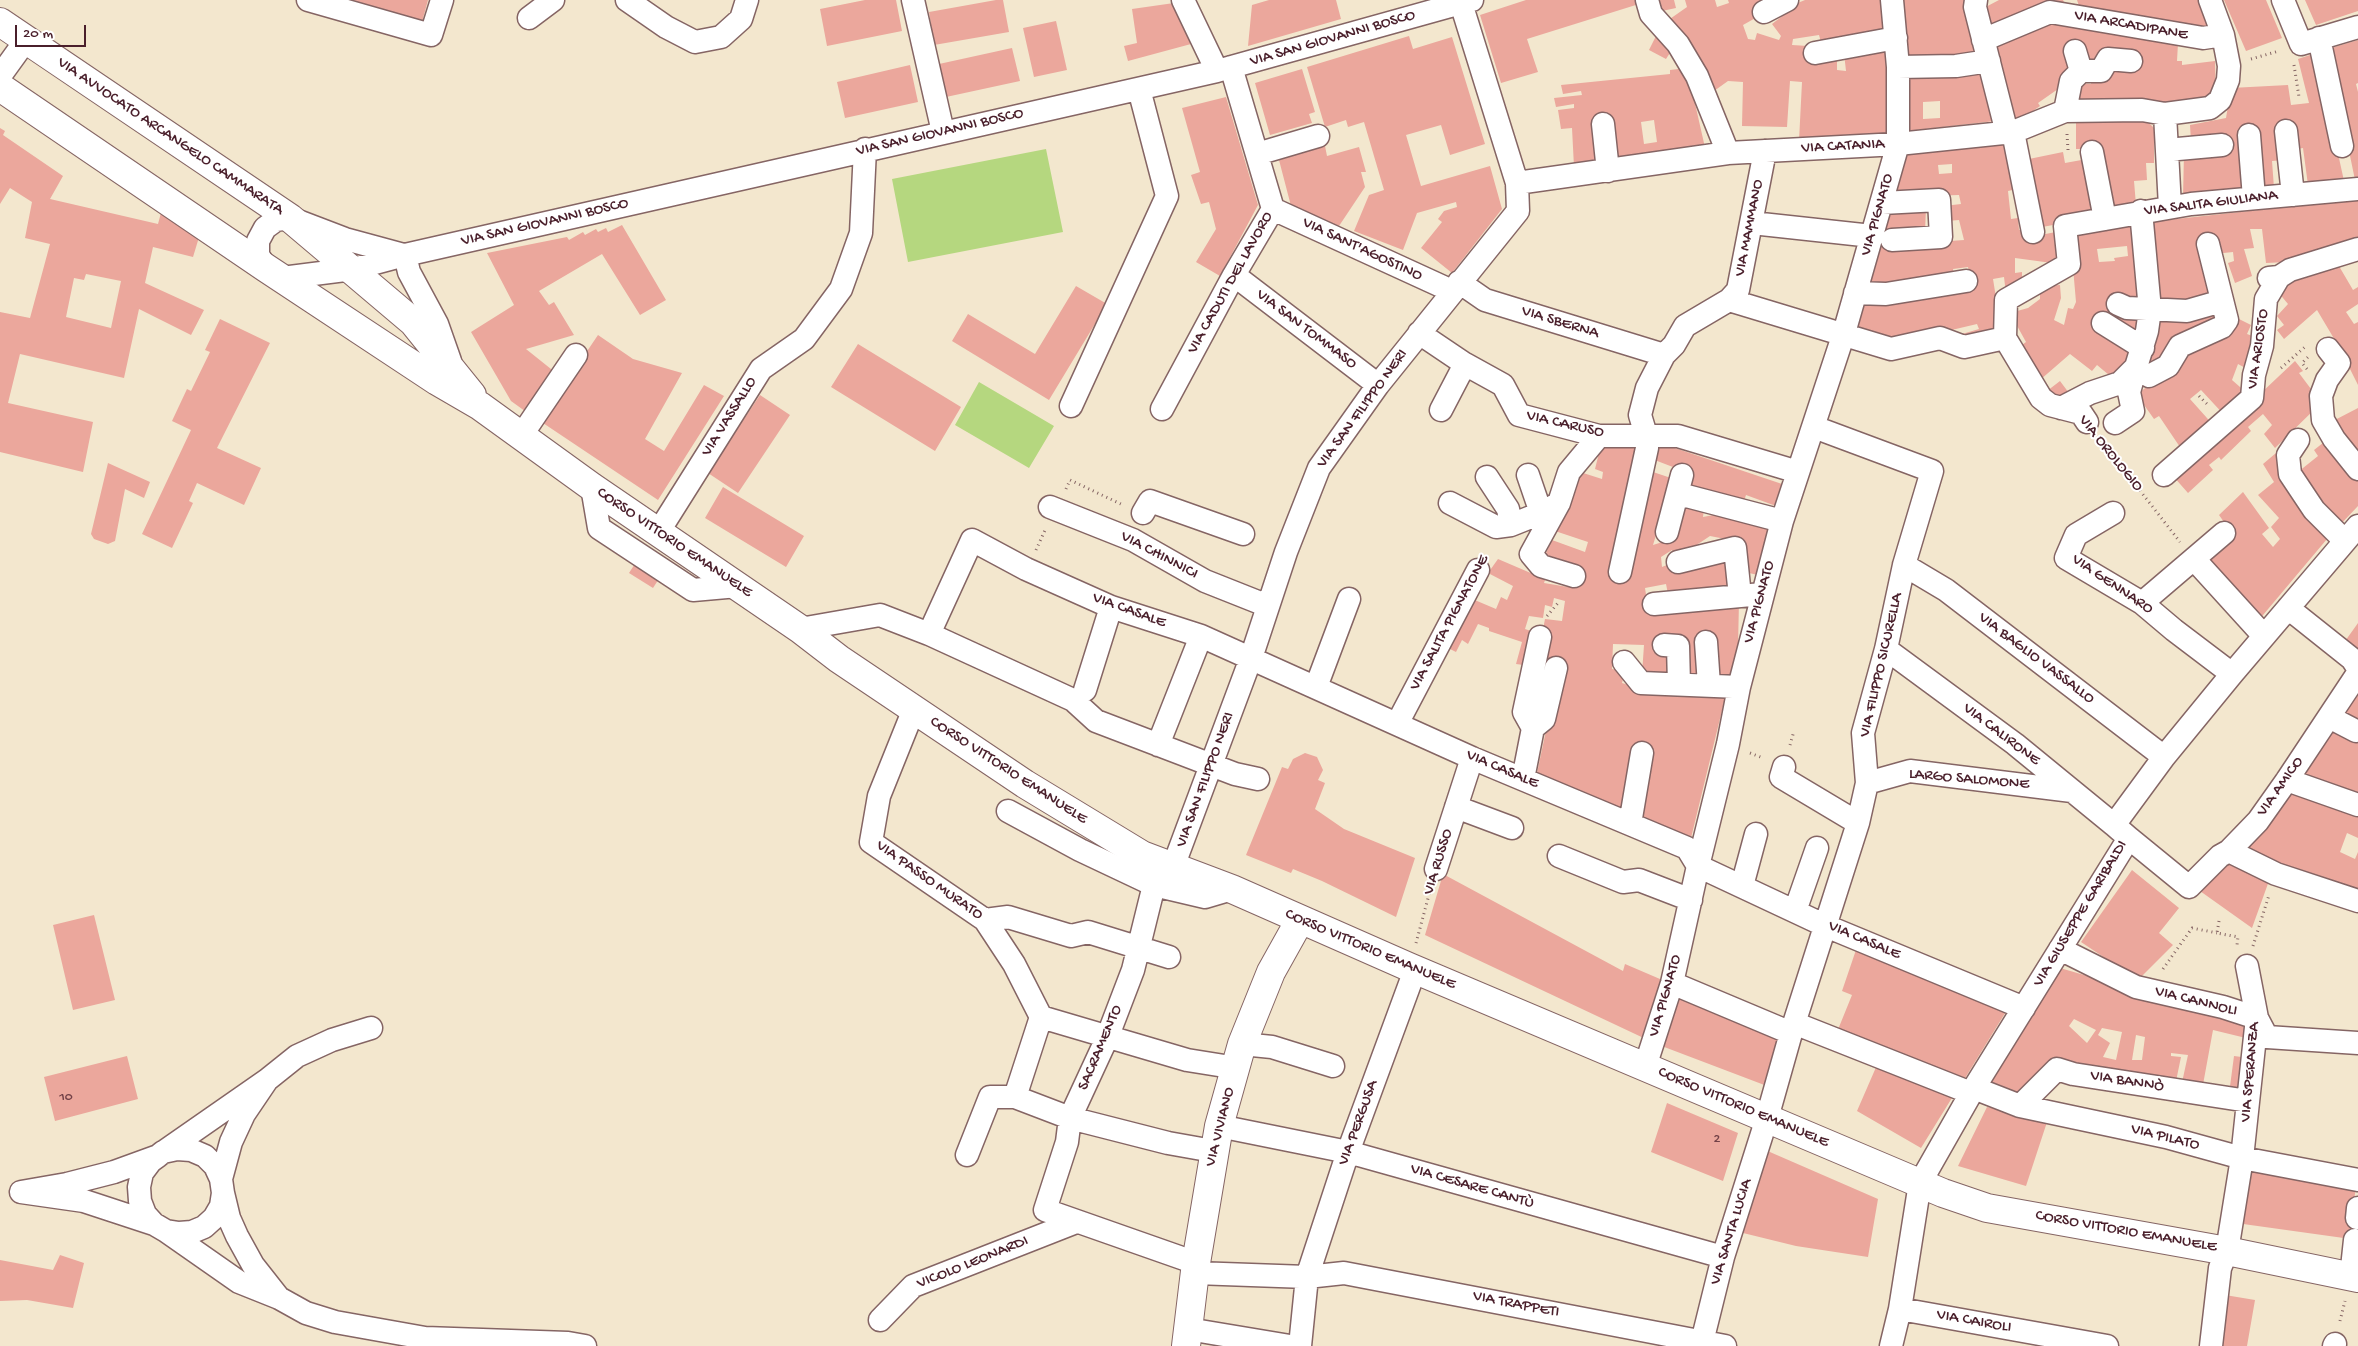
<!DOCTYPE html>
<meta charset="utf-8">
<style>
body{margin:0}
#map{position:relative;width:2358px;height:1346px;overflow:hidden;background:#f3e7ce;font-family:"Gochi Hand",sans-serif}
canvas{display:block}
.scale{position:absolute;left:15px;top:25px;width:71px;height:22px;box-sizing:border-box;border:2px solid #4a1f2b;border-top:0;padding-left:6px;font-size:15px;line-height:18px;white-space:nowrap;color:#4a1f2b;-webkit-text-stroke:4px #fff;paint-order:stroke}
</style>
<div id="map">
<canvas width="2358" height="1346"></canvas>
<div class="scale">20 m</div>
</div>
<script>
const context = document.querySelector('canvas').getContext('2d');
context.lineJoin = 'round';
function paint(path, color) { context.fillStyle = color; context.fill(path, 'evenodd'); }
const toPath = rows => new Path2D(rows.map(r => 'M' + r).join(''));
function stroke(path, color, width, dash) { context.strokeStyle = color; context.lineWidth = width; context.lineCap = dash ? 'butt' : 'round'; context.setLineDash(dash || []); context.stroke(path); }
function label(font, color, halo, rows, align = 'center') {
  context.font = font + ' "Gochi Hand",sans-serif'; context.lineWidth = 4; context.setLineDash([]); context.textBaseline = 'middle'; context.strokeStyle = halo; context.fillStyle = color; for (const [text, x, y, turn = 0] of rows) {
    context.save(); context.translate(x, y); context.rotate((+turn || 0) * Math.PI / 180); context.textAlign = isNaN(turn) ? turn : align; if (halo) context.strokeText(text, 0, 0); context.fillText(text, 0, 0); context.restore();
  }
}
paint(toPath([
 [1046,149,1063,232,908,262,892,179],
 [979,382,1054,426,1029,468,955,425]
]), '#b5d77f');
paint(toPath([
 [348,0,428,0,422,22],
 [865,0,896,0,902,31,827,46,820,9],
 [996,0,1003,0,1009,32,934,45,929,12],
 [1269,0,1336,0,1341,19,1248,46,1252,5],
 [1526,0,1638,0,1639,4,1527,39,1538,72,1501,83,1480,15],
 [1658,0,1674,0,1676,8,1662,11],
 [1685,0,1715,0,1717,7,1729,3,1728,0,1778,0,1759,16,1743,25,1748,39,1755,40,1757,33,1779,40,1781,36,1772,24,1785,14,1783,9,1805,0,1885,0,1889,27,1822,46,1819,35,1793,39,1792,45,1808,46,1837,58,1837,70,1846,71,1844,53,1888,49,1894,135,1799,141,1802,82,1790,81,1787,127,1742,126,1743,82,1728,81,1714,91,1667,21,1687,7],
 [1901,0,1970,0,1982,56,1905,62],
 [1999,0,2063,0,2064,2,1988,34,1980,10],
 [2077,0,2198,0,2209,27,2149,22,2080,9],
 [2224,0,2266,0,2282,38,2246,51],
 [2305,0,2358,0,2358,11,2316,25],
 [1174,3,1191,44,1128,61,1124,46,1137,43,1132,9],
 [2061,19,2178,43,2177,61,2182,61,2182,65,2215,61,2216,96,2139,107,2073,103,2074,83,2091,84,2092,72,2100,70,2081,61,2084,48,2064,44,2074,60,2068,82,2038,103,2040,106,2026,116,2013,119,1989,41],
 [1056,21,1067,70,1034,77,1023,28],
 [1658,32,1675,45,1666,59,1649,50],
 [1409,36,1413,49,1452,37,1485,144,1450,155,1441,125,1406,135,1421,186,1490,166,1502,209,1452,273,1421,248,1442,222,1438,219,1444,211,1457,207,1456,202,1417,213,1403,250,1354,231,1369,195,1384,190,1364,122,1348,127,1346,120,1325,127,1307,67],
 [2358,40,2358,83,2356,84,2358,92,2358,180,2355,180,2328,49],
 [1012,48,1020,81,946,97,939,64],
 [2316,53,2344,181,2308,185,2303,148,2291,150,2284,160,2272,161,2274,188,2183,197,2184,153,2231,143,2230,136,2191,141,2190,125,2226,118,2231,88,2288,85,2291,105,2309,103,2298,59],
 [910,65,918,102,845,118,837,82],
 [1687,68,1706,152,1574,167,1572,128,1561,129,1558,110,1574,108,1574,104,1556,107,1554,98,1582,95,1581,91,1563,94,1561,85,1670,74,1670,70],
 [1654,120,1657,142,1644,144,1641,122],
 [1302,69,1315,112,1309,114,1312,123,1270,135,1255,83],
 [1984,69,1995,121,1908,131,1906,73],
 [1940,101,1940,118,1923,119,1923,102],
 [1226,97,1258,205,1220,276,1196,262,1216,229,1209,202,1201,204,1191,175,1200,172,1182,108],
 [2144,118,2154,128,2154,163,2146,163,2147,180,2134,181,2136,205,2109,209,2099,149,2076,149,2076,120],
 [0,128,5,131,3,135,63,176,50,199,158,224,162,209,200,234,193,257,153,247,145,283,204,310,191,335,139,309,124,378,20,354,8,403,93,422,83,472,0,452,0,312,30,318,50,244,25,238,32,202,10,188,0,204],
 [86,274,121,281,111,328,66,317,74,278,84,280],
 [2010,144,2017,189,2008,191,2011,219,2018,218,2019,230,2029,229,2030,237,2061,231,2066,260,2052,263,2015,258,2015,273,2022,272,2022,288,2006,294,2004,277,1993,279,2001,329,1962,343,1962,334,1979,329,1977,324,1905,341,1855,333,1863,302,1917,297,1918,301,1973,290,1968,267,1953,269,1954,277,1869,288,1880,246,1964,240,1959,220,1947,221,1944,206,1961,204,1959,195,1893,197,1902,154],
 [1952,164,1952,173,1939,174,1938,165],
 [1325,146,1327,156,1359,147,1366,172,1361,172,1365,187,1339,226,1291,206,1279,160],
 [2063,152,2065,163,2087,159,2098,217,2042,227,2029,159],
 [2358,199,2358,245,2307,261,2266,263,2262,229,2250,229,2254,248,2244,249,2252,276,2235,283,2228,263,2234,261,2233,252,2214,254,2217,298,2154,302,2149,222],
 [1889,206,1926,208,1925,232,1884,235],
 [2137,224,2140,319,2135,349,2115,380,2097,365,2092,371,2070,354,2040,380,2019,347,2026,342,2010,313,2028,308,2040,299,2040,286,2060,285,2061,298,2054,320,2064,325,2068,308,2073,309,2076,302,2070,233],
 [2127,246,2128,256,2114,258,2115,261,2099,262,2097,249],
 [622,225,666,300,640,315,602,254,539,291,549,305,554,302,574,335,526,349,556,373,529,414,511,401,471,332,514,305,487,253,567,237,569,240,583,232,585,235,596,229,598,232,606,228,608,232],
 [2336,261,2353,290,2358,287,2358,304,2346,312,2354,324,2358,322,2358,385,2339,347,2317,310,2284,339,2277,330,2284,325,2277,316,2288,304,2278,292,2289,277],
 [1076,286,1107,304,1049,400,952,341,968,314,1035,354],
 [2219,308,2223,323,2207,331,2171,340,2166,363,2150,362,2155,341,2153,324],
 [2235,317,2251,325,2247,334,2258,338,2249,370,2238,364,2232,380,2248,394,2227,418,2201,390,2190,399,2215,427,2184,453,2159,416,2154,419,2137,395,2195,345],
 [220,319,270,343,217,448,261,468,244,505,197,483,189,501,193,503,172,548,142,534,191,430,172,421,187,389,191,391,210,352,205,350],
 [598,335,633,359,682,373,645,439,664,451,704,385,724,396,658,500,540,421],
 [858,344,961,407,935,451,831,387],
 [2295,361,2303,371,2299,373,2314,393,2310,395,2317,407,2275,448,2264,434,2272,425,2263,414,2248,427,2251,431,2221,460,2219,457,2209,465,2213,470,2188,493,2173,476],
 [2060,381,2069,393,2056,403,2047,391],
 [760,395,790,415,738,493,708,473],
 [2358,408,2358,460,2331,422],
 [2328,439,2358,475,2358,506,2338,527,2298,472,2318,456,2314,450],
 [1620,441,1639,445,1614,575,1628,576,1634,514,1644,469,1680,481,1669,519,1661,519,1653,545,1672,539,1678,504,1704,508,1703,517,1719,514,1772,529,1758,575,1740,571,1746,543,1710,536,1677,558,1672,550,1661,557,1662,567,1676,561,1677,564,1733,558,1735,594,1669,599,1666,584,1645,588,1648,608,1739,600,1738,648,1735,679,1710,676,1711,638,1697,638,1698,654,1704,653,1705,677,1682,677,1680,639,1659,641,1661,656,1676,653,1676,677,1642,674,1644,645,1613,644,1612,669,1625,671,1622,683,1639,688,1693,694,1726,694,1691,838,1637,816,1646,749,1638,748,1628,811,1537,773,1560,665,1554,663,1540,715,1527,711,1545,619,1562,621,1565,601,1554,598,1552,607,1545,605,1543,618,1529,616,1525,629,1537,633,1531,666,1516,664,1522,642,1489,631,1489,628,1478,624,1468,644,1462,640,1456,652,1444,646,1470,598,1496,609,1501,597,1507,600,1513,586,1488,573,1498,559,1533,574,1535,569,1547,574,1544,583,1568,587,1569,580,1577,581,1578,573,1542,562,1552,540,1585,552,1588,542,1555,531,1576,490,1580,472,1602,479,1603,472,1595,469,1601,445],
 [1657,442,1785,485,1776,506,1746,495,1742,507,1682,486,1686,472,1652,459],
 [2276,453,2305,516,2327,539,2258,621,2206,565,2233,535,2219,515,2243,492,2269,528,2262,534,2273,547,2280,539,2271,527,2279,518,2258,495,2274,482,2263,464],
 [108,463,150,482,144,498,125,489,115,541,108,544,94,539,91,534],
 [723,487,804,536,786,567,705,518],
 [642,553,666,568,653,588,629,573],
 [2358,623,2358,656,2343,644],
 [2358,682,2358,728,2336,717],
 [2327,727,2358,732,2358,799,2298,776],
 [1305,753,1317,757,1323,770,1318,780,1325,783,1315,809,1344,829,1415,858,1396,917,1322,881,1293,869,1291,873,1246,855,1282,767,1288,769,1293,759],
 [2291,788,2358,812,2358,838,2347,833,2340,852,2355,859,2358,852,2358,894,2245,853,2280,807],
 [2224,859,2270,878,2252,928,2200,891],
 [2132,870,2179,908,2159,933,2173,945,2138,980,2081,942],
 [1443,874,1623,971,1625,964,1667,982,1650,1041,1425,935],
 [94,915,115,1000,73,1010,53,925],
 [1857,947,2007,1010,1962,1083,1837,1032,1852,995,1842,991],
 [2060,968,2249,1023,2250,1039,2213,1030,2202,1090,2181,1087,2188,1055,2171,1053,2171,1056,2181,1057,2175,1086,2072,1071,2019,1101,1986,1088],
 [2074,1019,2096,1030,2087,1043,2069,1026],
 [2102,1028,2122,1032,2116,1060,2103,1057,2110,1043,2098,1035],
 [2136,1035,2145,1037,2142,1060,2132,1060],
 [1673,992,1780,1035,1767,1086,1659,1045],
 [127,1056,138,1099,55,1121,44,1077],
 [2234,1056,2249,1058,2243,1096,2229,1094],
 [1877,1065,1955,1093,1921,1148,1857,1111],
 [1667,1103,1738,1133,1723,1181,1651,1152],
 [1987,1107,2048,1119,2026,1186,1958,1166],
 [1763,1149,1878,1199,1868,1257,1796,1246,1739,1232],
 [2244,1166,2356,1186,2352,1217,2358,1218,2358,1240,2236,1223],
 [60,1255,84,1263,73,1308,27,1300,0,1301,0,1260,53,1270],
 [2225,1295,2255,1300,2247,1346,2217,1346]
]), '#eba79c');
const minor = toPath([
 [308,0,431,35,442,0],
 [627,0,666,27,695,42,721,37,741,19,747,0],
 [913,0,943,132],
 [1183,0,1217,71],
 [1647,0,1651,14,1678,44,1697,76,1728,153],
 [1976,0,1975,7,2007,133],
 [2283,0,2301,44,2358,27],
 [1764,12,1787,0],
 [529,18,553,0],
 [2319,38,2342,146],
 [1983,40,2050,12,2203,38,2223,35],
 [1815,53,1896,38],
 [1898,67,1956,66,1989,61],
 [2081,71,2101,71,2108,59,2131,61],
 [0,76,26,40],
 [2065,111,2071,81,2081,71,2075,51],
 [2165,114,2170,207],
 [1603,124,1608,171],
 [2286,131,2293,195],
 [2013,132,2033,232],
 [2249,135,2254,198],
 [2167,150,2222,145],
 [2092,152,2105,219],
 [1257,154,1318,136],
 [1517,183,1728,153,1898,144,2013,132,2065,111,2142,110,2165,114,2210,108,2220,100,2228,80,2229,66,2223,35,2210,0],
 [1882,203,1939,200,1941,237,1892,240],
 [1273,209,1452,291],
 [1752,223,1872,236],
 [405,255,409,272,437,324,450,361],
 [266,268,258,255,258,241,265,228,276,220,290,218,345,239,404,255],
 [1234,275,1378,385],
 [282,278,353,269,405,255,1217,71,1472,0],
 [2269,278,2279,277,2290,270,2358,249],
 [1459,282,1485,300,1664,355],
 [1855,293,1886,294,1966,281],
 [1729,300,1891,349,1940,338,1964,347,2005,338,2041,398,2050,405,2081,413,2087,422],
 [2118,304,2127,308,2187,311,2222,301],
 [2103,323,2143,348],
 [1419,333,1465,364,1503,385,1519,415,1599,436,1678,436,1798,472],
 [2005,338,2006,300,2069,264,2065,226,2191,204,2358,189],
 [2328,349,2339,363,2327,380,2321,396,2323,420,2334,439,2358,469],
 [2149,376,2168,366,2180,346,2222,327,2227,320,2208,244],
 [1071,406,1167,196,1139,89],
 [2061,408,2090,393,2120,383,2136,367,2147,331,2150,310,2141,211],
 [1162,409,1234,275,1273,209,1231,67],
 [1441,410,1465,364],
 [2115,423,2133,411,2129,392,2136,367],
 [521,436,576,355],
 [2298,440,2288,455,2290,474,2314,510,2345,541],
 [1528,475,1541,513],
 [2164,475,2252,398,2254,375,2262,346,2266,299,2279,277],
 [1487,477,1508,509,1511,525],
 [592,487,599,528,693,590,738,586],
 [1679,494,1782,521],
 [1450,503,1496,527,1511,525,1541,513,1559,503],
 [1050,507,1133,540,1205,581,1268,606],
 [1143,513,1150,501,1243,534],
 [2113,513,2076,535,2066,558,2142,603,2174,630,2232,674],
 [659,531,761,369,804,339,841,289,861,233,865,149],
 [1667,532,1682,475],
 [2194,559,2264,636],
 [1678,562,1735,548,1740,596],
 [1904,565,1946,590,2164,757],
 [1620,572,1647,448,1646,435,1640,415,1647,388,1664,355,1674,345,1685,326,1729,300,1738,290,1765,151],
 [1574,576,1541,566,1531,554,1559,503,1569,472,1599,436],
 [2142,603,2224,533],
 [1654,604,1762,594],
 [2288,608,2352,659,2358,668],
 [800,629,880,615,929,634,1073,700,1096,721,1235,774,1258,779],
 [929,634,972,540,1026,569,1111,607,1201,636,1472,758,1687,848,1698,866,1826,926,2024,1008],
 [1706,642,1709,685],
 [1664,645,1678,646,1679,684],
 [1886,649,2015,744,2114,825],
 [1624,662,1641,683,1739,687],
 [1316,687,1349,599],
 [1085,690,1111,607],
 [914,709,879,796,871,842,985,920,1014,964,1041,1017],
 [2329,717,2356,731],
 [1397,724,1478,570],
 [1533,728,1524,712,1540,637],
 [1158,745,1201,636],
 [1784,767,1781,777,1858,823],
 [1523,779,1533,728,1544,719,1556,668],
 [2287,780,2358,805],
 [1867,783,1910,771,2072,791],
 [1456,807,1512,828],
 [1008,811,1080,850,1154,885,1205,897,1232,889],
 [1630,824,1642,753],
 [2129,838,2189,887,2220,856,2229,851,2258,821,2287,780,2358,673],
 [2229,851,2276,874,2358,901],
 [1559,856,1623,882,1639,880,1691,900],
 [1173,867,1251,658,1286,552,1319,468,1378,385,1518,211,1517,183,1460,0],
 [1436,869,1472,758],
 [1154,885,1133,970,1107,1038,1070,1118,1067,1142,1045,1210,1196,1263],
 [1742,886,1756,834],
 [1795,911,1817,848],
 [985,920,1008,917,1071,936,1088,932,1169,957],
 [2060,949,2136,987,2223,1007,2257,1018,2267,1037,2358,1043],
 [1415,970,1348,1152,1307,1277,1344,1273,1725,1346],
 [1672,983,1791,1033],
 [1041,1017,1187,1060,1237,1068],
 [1794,1023,1971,1093],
 [1242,1044,1272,1047,1333,1066],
 [1645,1067,1672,983,1698,866,1728,744,1739,687,1782,521,1844,333,1898,144,1898,67,1892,0],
 [267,1080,297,1056,332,1040,371,1028],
 [1974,1088,2020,1106,2166,1137,2242,1158,2358,1180],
 [1015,1097,1070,1118,1168,1143,1213,1151],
 [2020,1106,2057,1069,2073,1074,2248,1101],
 [1219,1126,1348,1152,1723,1257],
 [165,1151,267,1080,244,1114,231,1142,221,1179],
 [967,1155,990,1097,1015,1097,1041,1017],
 [2357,1218,2358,1208],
 [154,1224,145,1214,140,1201,139,1187,142,1173,151,1161,158,1156,163,1152,177,1149,191,1150,205,1156,215,1166,221,1179,223,1193,221,1206,214,1218,204,1227,192,1232,179,1233,166,1231,154,1224,84,1201,21,1192,67,1184,114,1172,158,1156],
 [166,1231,239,1282,279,1298,253,1265,237,1236,229,1218,223,1193],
 [1195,1273,1307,1277,1300,1346],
 [2351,1277,2355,1240],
 [279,1298,306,1313,335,1322,425,1338,568,1343,585,1346],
 [1900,1309,2107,1346],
 [880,1320,913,1286,1076,1222],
 [1188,1329,1290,1346],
 [1701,1346,1723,1257,1767,1118,1791,1033,1858,823,1867,783,1863,733,1886,649,1904,565,1932,471,1814,427],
 [1891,1346,1900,1309,1920,1183,1974,1088,2129,838,2114,825,2164,757,2232,674,2358,526],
 [2211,1346,2220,1268,2227,1251,2242,1158,2257,1018,2247,966],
 [2334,1346,2335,1344]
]);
const major = toPath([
 [0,22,290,218,413,322,472,395],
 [0,87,266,268,437,381,480,406,592,487,800,629,839,659,1025,784,1142,855,1232,889,1409,967,1943,1193,1987,1208,2227,1251,2358,1278],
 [1186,1346,1196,1263,1219,1126,1242,1044,1271,972,1300,920]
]);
stroke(minor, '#856564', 25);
stroke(major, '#856564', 30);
stroke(toPath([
 [2251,59,2279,51],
 [2294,65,2299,97],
 [2067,134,2068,150],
 [2281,368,2306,346],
 [2307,369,2302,363,2308,357],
 [2199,396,2209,406],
 [2103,443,2180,542],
 [1066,489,1070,480,1123,505],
 [1036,550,1046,528],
 [1547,616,1558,603],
 [1790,745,1794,731],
 [1750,753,1763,758],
 [2219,921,2217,933,2238,937,2237,945],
 [1416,943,1430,891],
 [2253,946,2269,895],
 [2163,969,2192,928,2217,933],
 [2340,1321,2345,1301]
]), '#856564', 3, [1, 4]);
stroke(minor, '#fff', 22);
stroke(major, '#fff', 28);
label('14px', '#724147', null, [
 ["10",66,1098],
 ["2",1717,1140]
]);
label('16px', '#4a1f2b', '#fff', [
 ["VIA ARCADIPANE",2131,26,10],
 ["VIA SAN GIOVANNI BOSCO",1333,39,-16],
 ["VIA SAN GIOVANNI BOSCO",940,133,-13],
 ["VIA AVVOCATO ARCANGELO CAMMARATA",170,137,34],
 ["VIA CATANIA",1843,147,-3],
 ["VIA SALITA GIULIANA",2211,204,-7],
 ["VIA PIGNATO",1878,215,-74],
 ["VIA SAN GIOVANNI BOSCO",545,223,-13],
 ["VIA MAMMANO",1750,228,-79],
 ["VIA SANT'AGOSTINO",1362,250,25],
 ["VIA CADUTI DEL LAVORO",1231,283,-61],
 ["VIA SBERNA",1560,323,17],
 ["VIA SAN TOMMASO",1306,330,37],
 ["VIA ARIOSTO",2259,349,-82],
 ["VIA SAN FILIPPO NERI",1363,409,-54],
 ["VIA VASSALLO",730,417,-58],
 ["VIA CARUSO",1565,425,13],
 ["VIA OROLOGIO",2110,454,51],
 ["CORSO VITTORIO EMANUELE",674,543,34],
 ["VIA CHINNICI",1159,556,28],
 ["VIA GENNARO",2112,585,34],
 ["VIA PIGNATO",1760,602,-75],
 ["VIA CASALE",1129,611,20],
 ["VIA SALITA PIGNATONE",1450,623,-62],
 ["VIA BAGLIO VASSALLO",2036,659,37],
 ["VIA FILIPPO SICURELLA",1882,665,-77],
 ["VIA CALIRONE",2001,735,37],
 ["VIA CASALE",1502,770,23],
 ["CORSO VITTORIO EMANUELE",1008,771,33],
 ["VIA SAN FILIPPO NERI",1206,780,-70],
 ["LARGO SALOMONE",1969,780,5],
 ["VIA AMICO",2281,787,-55],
 ["VIA RUSSO",1439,862,-73],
 ["VIA PASSO MURATO",929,881,35],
 ["VIA GIUSEPPE GARIBALDI",2081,914,-59],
 ["VIA CASALE",1864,941,23],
 ["CORSO VITTORIO EMANUELE",1370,950,23],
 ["VIA PIGNATO",1666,996,-74],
 ["VIA CANNOLI",2196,1002,14],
 ["SACRAMENTO",1101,1048,-67],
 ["VIA SPERANZA",2251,1072,-85],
 ["VIA BANNÒ",2127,1082,9],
 ["CORSO VITTORIO EMANUELE",1743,1108,23],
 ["VIA PERGUSA",1359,1123,-70],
 ["VIA VIVIANO",1221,1127,-76],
 ["VIA PILATO",2165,1138,14],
 ["VIA CESARE CANTÙ",1472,1187,16],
 ["VIA SANTA LUCIA",1732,1232,-73],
 ["CORSO VITTORIO EMANUELE",2126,1232,10],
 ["VICOLO LEONARDI",973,1263,-22],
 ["VIA TRAPPETI",1516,1305,11],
 ["VIA CAIROLI",1974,1322,10]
]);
</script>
